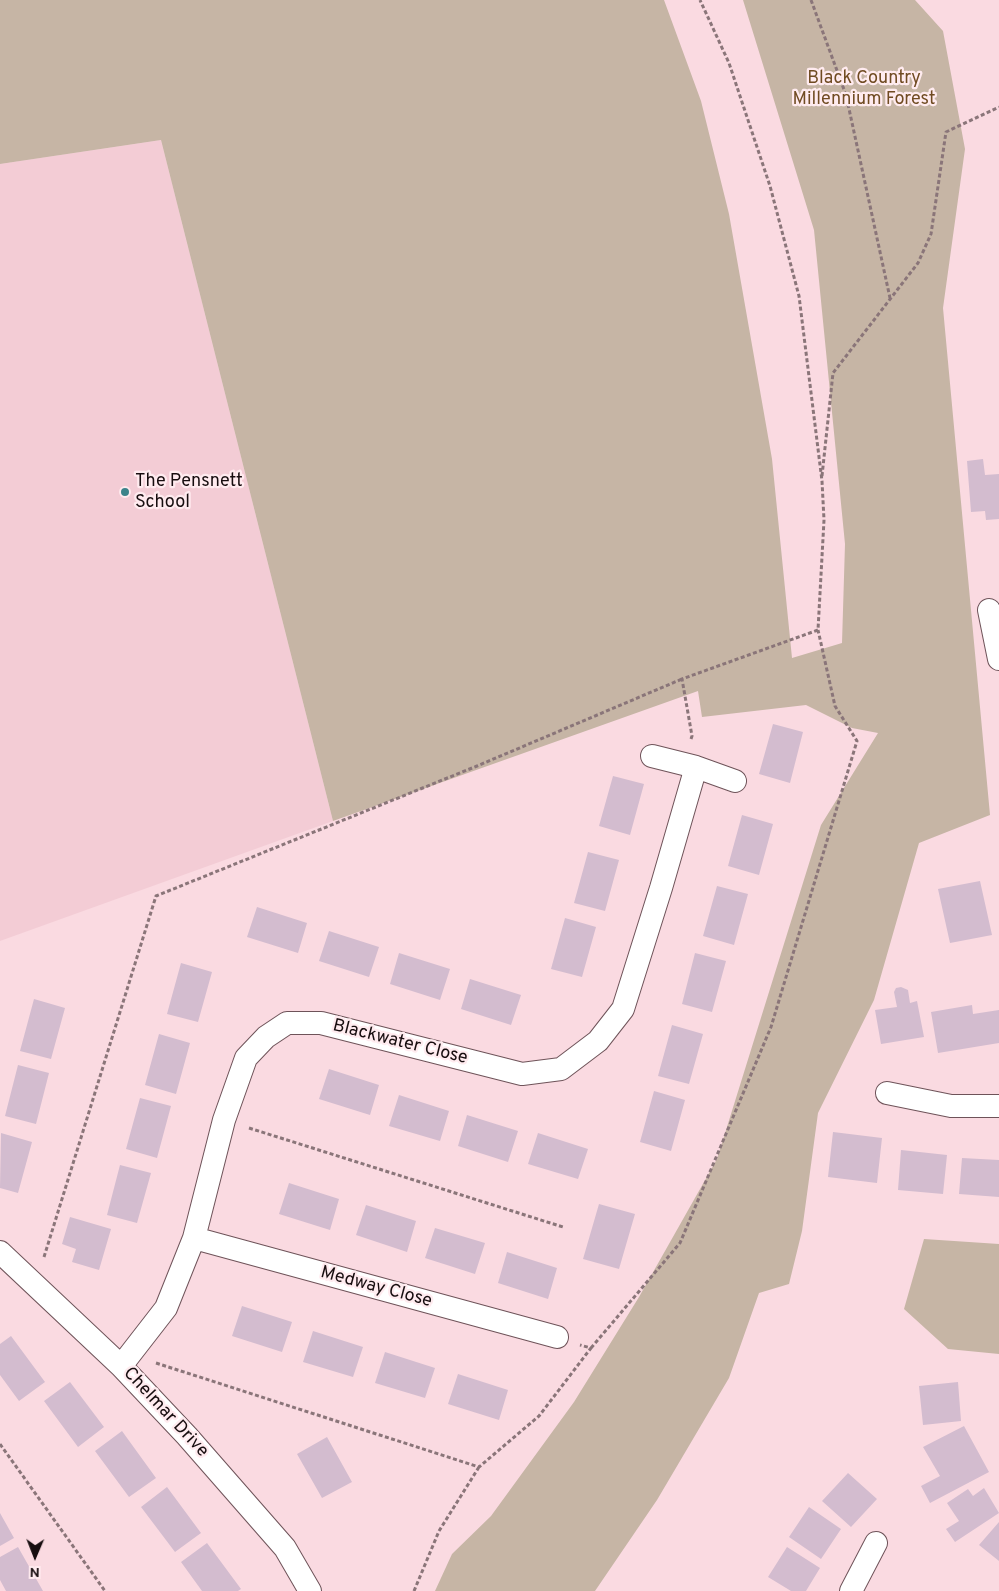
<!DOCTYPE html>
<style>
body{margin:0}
#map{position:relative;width:999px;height:1591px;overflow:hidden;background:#fadae1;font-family:Overpass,sans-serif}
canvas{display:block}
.north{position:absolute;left:10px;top:1531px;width:50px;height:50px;-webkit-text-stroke:4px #ffebef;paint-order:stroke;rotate:181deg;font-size:14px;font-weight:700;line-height:20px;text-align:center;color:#170d0f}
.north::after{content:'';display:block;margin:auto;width:18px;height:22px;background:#170d0f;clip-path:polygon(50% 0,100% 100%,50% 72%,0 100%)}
</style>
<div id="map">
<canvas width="999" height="1591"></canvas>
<div class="north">N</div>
</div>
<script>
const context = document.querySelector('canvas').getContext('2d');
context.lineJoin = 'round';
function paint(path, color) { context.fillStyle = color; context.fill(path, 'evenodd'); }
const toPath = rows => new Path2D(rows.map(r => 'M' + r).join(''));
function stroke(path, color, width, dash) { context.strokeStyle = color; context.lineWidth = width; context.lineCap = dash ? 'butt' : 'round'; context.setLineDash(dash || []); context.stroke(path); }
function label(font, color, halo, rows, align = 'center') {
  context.font = font + ' Overpass,sans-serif'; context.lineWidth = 4.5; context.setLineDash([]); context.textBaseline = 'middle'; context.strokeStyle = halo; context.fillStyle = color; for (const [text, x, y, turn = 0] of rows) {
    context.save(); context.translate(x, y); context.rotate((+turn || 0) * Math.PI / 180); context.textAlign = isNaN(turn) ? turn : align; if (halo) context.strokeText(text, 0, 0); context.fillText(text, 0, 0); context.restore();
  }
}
paint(toPath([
 [161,140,333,821,0,941,0,164]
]), '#f3ccd5');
paint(toPath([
 [0,0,664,0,701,101,729,214,772,459,792,658,842,643,845,544,814,230,743,0,915,0,943,31,965,149,943,308,990,815,919,843,874,1000,818,1113,802,1231,789,1284,759,1293,729,1378,657,1500,595,1591,435,1591,452,1554,491,1516,574,1402,639,1297,717,1159,821,825,878,733,852,728,806,705,702,717,698,691,333,821,161,140,0,164],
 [924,1239,999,1244,999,1354,948,1349,904,1309]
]), '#c6b5a5');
paint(toPath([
 [983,459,985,475,999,474,999,519,986,520,985,511,971,512,967,461],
 [773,724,803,732,790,783,759,774],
 [613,776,644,784,630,835,599,826],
 [742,815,773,824,759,875,728,866],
 [588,852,619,860,605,911,574,903],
 [980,881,992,935,950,943,938,889],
 [717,886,748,894,734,945,703,936],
 [257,907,307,923,298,953,247,937],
 [565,918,596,927,582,977,551,969],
 [329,931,379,947,369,977,319,961],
 [399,953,450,969,440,1000,390,984],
 [695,953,726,961,712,1012,682,1004],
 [181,963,212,972,198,1022,167,1014],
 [470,979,521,995,511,1025,461,1009],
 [901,987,908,990,910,1003,917,1001,924,1037,881,1044,875,1010,897,1007,894,992,896,988],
 [34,999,65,1008,51,1059,20,1051],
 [972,1005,973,1014,999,1010,999,1043,938,1053,931,1012],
 [672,1025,703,1034,689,1084,658,1076],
 [159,1034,190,1043,176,1094,145,1085],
 [18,1065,49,1073,36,1124,5,1116],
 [329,1069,379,1085,370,1115,319,1099],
 [654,1091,685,1100,671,1151,640,1142],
 [399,1095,449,1111,440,1141,389,1126],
 [140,1098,171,1106,157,1158,126,1149],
 [467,1115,518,1131,508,1162,458,1146],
 [833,1132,882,1138,877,1183,828,1177],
 [1,1133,32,1142,18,1193,0,1188],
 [538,1133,588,1149,578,1179,528,1164],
 [901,1150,947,1155,943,1194,898,1190],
 [962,1158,999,1160,999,1197,959,1194],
 [120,1165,151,1173,137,1223,107,1215],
 [289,1183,339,1199,330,1230,279,1214],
 [599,1204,635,1214,619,1269,583,1259],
 [366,1205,416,1221,407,1252,356,1235],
 [70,1217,111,1229,99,1270,72,1262,76,1249,62,1244],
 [435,1228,485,1243,475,1274,425,1258],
 [507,1252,557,1268,548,1299,498,1283],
 [242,1306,292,1322,282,1352,232,1336],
 [313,1331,363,1347,353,1377,303,1362],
 [11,1336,45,1382,19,1401,0,1375,0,1344],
 [385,1352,435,1368,425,1398,375,1383],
 [458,1374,508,1390,499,1420,448,1404],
 [70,1382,104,1427,78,1447,44,1401],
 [958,1382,961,1421,923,1425,919,1386],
 [964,1426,989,1472,930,1503,921,1486,940,1476,923,1447],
 [122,1431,156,1478,129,1497,95,1451],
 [327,1437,352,1482,322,1498,297,1454],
 [848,1473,877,1499,851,1527,822,1501],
 [167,1487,201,1533,175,1552,141,1507],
 [984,1488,999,1513,955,1542,946,1529,959,1521,947,1503,968,1489,973,1496],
 [809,1507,841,1529,821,1559,789,1537],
 [0,1513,14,1538,0,1546],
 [999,1522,999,1561,979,1545],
 [207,1543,241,1589,238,1591,202,1591,181,1562],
 [18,1547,43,1591,6,1591,0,1580,0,1557],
 [787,1547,820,1568,806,1591,791,1591,768,1577]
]), '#d3bccf');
const street = toPath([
 [989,610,999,659],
 [652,756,696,767,735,781],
 [887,1093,951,1106,999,1106],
 [194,1238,557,1337],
 [0,1252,121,1366,187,1436,285,1548,310,1591],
 [121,1366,166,1308,194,1238,224,1120,246,1058,266,1037,287,1023,321,1023,522,1074,561,1069,598,1041,623,1009,661,888,696,767],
 [851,1591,876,1543]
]);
stroke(street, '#6e5359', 24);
stroke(toPath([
 [811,0,846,95,890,298],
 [822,476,833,373,918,263,931,234,946,132,999,107],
 [691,739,692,736,682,679,818,630,824,520,822,481,799,296,770,186,729,63,700,0],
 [249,1128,563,1227],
 [44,1257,156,896,477,766,682,679],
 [591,1348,680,1243,771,1027,857,741,835,706,818,630],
 [156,1363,479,1467,539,1416,591,1348,580,1345],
 [0,1444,105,1591],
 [414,1591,439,1531,479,1467]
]), '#8a7579', 3, [4, 2.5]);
stroke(street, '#fff', 22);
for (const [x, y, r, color] of [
 [125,492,5,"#3c838a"]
]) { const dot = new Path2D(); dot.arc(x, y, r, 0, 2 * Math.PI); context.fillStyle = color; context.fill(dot); stroke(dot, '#ffebef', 2); }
label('18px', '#704b22', '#ffebef', [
 ["Black Country",864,79],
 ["Millennium Forest",864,100]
]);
label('18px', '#170d0f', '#ffebef', [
 ["The Pensnett",135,482],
 ["School",135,503]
], 'left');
label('18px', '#170d0f', '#ffebef', [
 ["Blackwater Close",400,1043,14],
 ["Medway Close",376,1288,15],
 ["Chelmar Drive",165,1413,47]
]);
</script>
